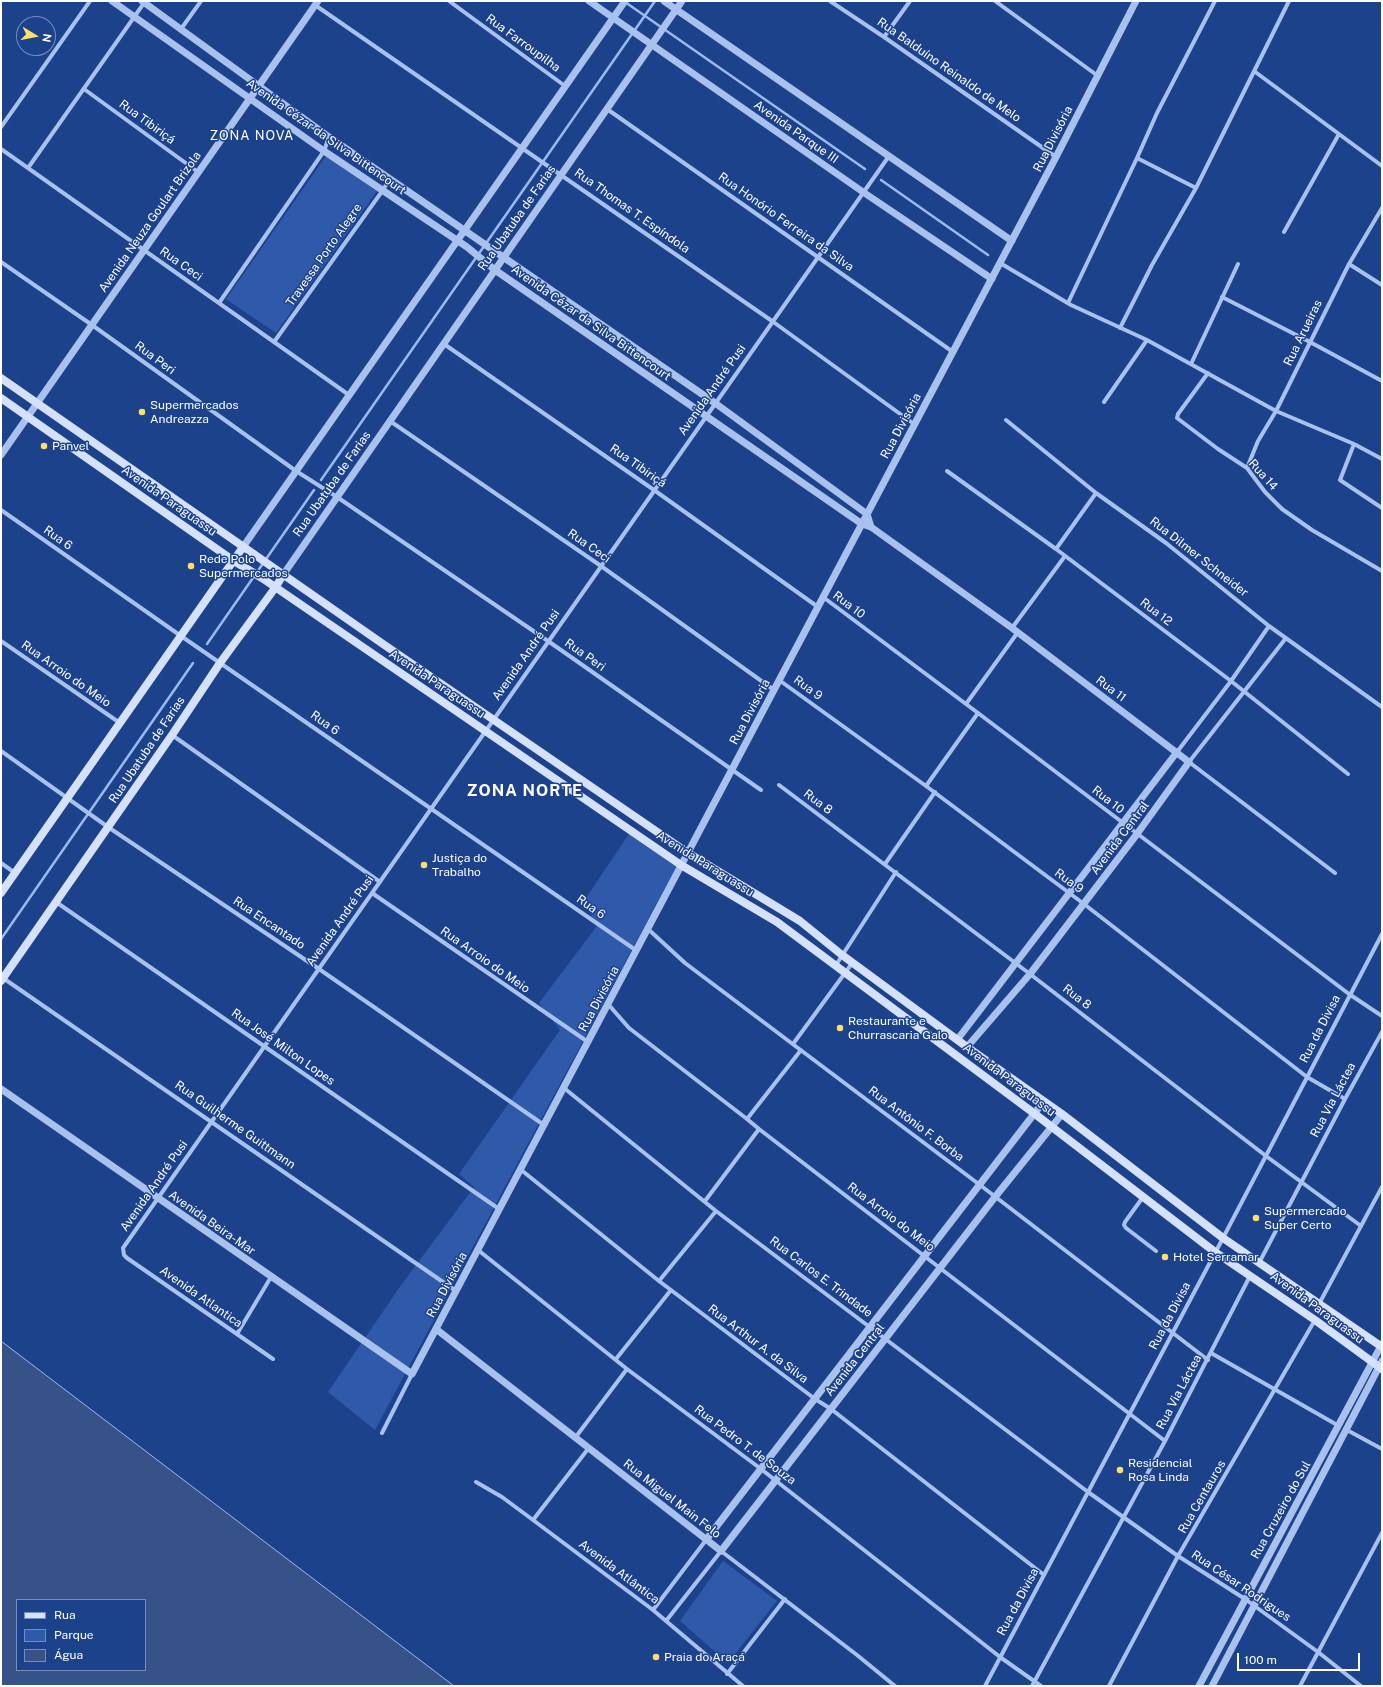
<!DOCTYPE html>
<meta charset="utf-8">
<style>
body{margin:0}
#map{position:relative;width:1383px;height:1687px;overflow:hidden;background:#1c428c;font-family:"Public Sans",sans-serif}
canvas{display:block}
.frame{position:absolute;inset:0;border:2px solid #fff;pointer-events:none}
.legend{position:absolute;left:16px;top:1599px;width:130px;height:72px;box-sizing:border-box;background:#1c428c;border:1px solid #778eba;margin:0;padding:5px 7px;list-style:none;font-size:12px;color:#fff}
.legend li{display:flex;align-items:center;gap:8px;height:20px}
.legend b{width:20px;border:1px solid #778eba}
.north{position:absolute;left:16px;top:16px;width:40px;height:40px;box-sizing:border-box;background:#1c428c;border:1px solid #778eba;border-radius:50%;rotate:100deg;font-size:11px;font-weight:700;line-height:16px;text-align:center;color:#fff}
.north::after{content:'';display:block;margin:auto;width:14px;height:18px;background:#fde166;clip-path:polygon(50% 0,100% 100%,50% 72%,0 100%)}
.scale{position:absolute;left:1237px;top:1653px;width:123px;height:18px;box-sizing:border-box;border:2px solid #fff;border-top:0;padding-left:5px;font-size:12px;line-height:14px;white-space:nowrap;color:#fff;-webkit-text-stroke:3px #1c428c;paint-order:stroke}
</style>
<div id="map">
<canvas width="1383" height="1687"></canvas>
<div class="frame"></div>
<ul class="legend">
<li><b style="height:5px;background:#d5e1f9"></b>Rua</li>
<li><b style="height:11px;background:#2f5aaa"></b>Parque</li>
<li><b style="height:11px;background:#365288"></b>Água</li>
</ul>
<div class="north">N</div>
<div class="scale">100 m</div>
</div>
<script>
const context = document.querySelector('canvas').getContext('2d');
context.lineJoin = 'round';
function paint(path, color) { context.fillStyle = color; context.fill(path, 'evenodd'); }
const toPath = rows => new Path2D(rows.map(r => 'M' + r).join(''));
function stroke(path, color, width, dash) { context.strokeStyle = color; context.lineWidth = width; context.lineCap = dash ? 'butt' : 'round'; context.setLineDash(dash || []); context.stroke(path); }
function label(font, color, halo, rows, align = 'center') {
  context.font = font + ' "Public Sans",sans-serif'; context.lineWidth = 3; context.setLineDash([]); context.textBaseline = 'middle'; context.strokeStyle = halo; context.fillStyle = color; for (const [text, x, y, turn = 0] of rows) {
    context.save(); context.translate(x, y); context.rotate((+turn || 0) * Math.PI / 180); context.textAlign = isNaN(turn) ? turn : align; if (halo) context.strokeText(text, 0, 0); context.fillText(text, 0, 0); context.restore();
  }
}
paint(toPath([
 [326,156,377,191,276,333,226,299],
 [629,834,677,865,375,1430,328,1392,399,1288,474,1187,459,1174,560,1030,539,1003,597,926,584,901],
 [723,1561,777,1601,728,1663,680,1621]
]), '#2f5aaa');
const water = toPath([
 [1,1341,454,1686,1,1686,1,1341],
 [17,1600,145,1600,145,1670,17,1670,17,1600]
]);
paint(water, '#365288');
stroke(water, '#9cbaef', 1);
stroke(toPath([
 [625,2,865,169],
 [881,180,988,255],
 [321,480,655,1],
 [207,644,314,490],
 [1,939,193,663]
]), '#9cbaef', 2.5);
stroke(toPath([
 [449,1,565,86],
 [830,1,884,37,1056,157],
 [995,1,1098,76],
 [315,5,772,321,914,424],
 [181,29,201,1],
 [884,37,910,1],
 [1254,71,1382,166],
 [84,89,198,172],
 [607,109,953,352],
 [1,127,90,1],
 [1,149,349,395],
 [1137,158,1196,188],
 [28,168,144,3],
 [1284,232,1339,134],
 [1,262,92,325,296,471,337,497,548,641,761,790],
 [1000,263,1071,305,1147,340,1276,411,1354,444,1382,459],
 [1349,264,1382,285],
 [1222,297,1310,342,1382,381],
 [219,303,324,151,329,137],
 [1068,303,1137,158,1157,113,1215,1],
 [1120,328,1152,265,1196,188,1289,1],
 [274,342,383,190,390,178],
 [444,344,654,490,818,607],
 [1191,364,1238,264],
 [1208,373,1178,414,1177,418,1218,449,1247,468,1265,492,1282,509,1312,530,1382,571],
 [1104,402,1147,340],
 [1006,420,1096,493,1166,543,1269,626,1382,707],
 [390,421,601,566,774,690],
 [1354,444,1340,480,1382,508],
 [1247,468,1258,441,1276,411,1349,264,1382,208],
 [947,471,1056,549,1231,681,1348,774],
 [1,510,181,636,637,951],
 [1056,549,1096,493],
 [823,597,978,713,1349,994,1382,1016],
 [1012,628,1065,556],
 [1286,638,1189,762,1335,873],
 [1,641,120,723],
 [779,680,926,786,1084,904,1307,1077,1345,1099],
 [966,704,1018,632],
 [172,735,380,882],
 [1,751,108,827,319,969,544,1125],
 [1177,752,1231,681,1269,626],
 [779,785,1030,974,1266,1156,1361,1226],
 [926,786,978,713],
 [1,863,15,873],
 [885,864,935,792],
 [372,893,588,1042],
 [56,902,499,1209],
 [648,929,685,963,980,1185,1208,1360],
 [836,965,896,872],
 [3,978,456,1291],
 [608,1004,629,1028,747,1119,759,1129,1165,1441],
 [793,1044,853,962],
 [564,1088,716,1211,1088,1492,1178,1556,1245,1599,1318,1652,1361,1686],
 [747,1119,801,1050],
 [520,1169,659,1281,815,1399,831,1409,1044,1575],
 [1143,1197,1125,1222,1124,1225,1126,1228,1156,1251],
 [705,1201,759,1129],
 [478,1250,627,1369,761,1469,1000,1657,1041,1686],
 [1259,1263,1345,1099,1382,1032],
 [659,1281,716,1211],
 [1319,1304,1382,1187],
 [237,1334,271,1277],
 [1211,1353,1339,1426],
 [273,1359,127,1258,124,1255,123,1248,889,156],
 [616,1359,671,1290],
 [1345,1429,1382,1449],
 [382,1433,412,1374],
 [575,1438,627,1369],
 [476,1482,502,1497,533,1520,653,1610,743,1686],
 [533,1520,588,1449],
 [653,1610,706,1540],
 [666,1621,721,1551,857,1655,895,1686],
 [727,1674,785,1599],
 [985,1686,1223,1238,1382,934],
 [1032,1686,1165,1441,1250,1276],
 [1109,1686,1178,1556,1315,1320],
 [1300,1686,1382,1533]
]), '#a8c1ed', 4);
stroke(toPath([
 [112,1,324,151,467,247,495,270,862,524,871,527,1012,628,1189,762,1137,834,1030,974,967,1047],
 [142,1,329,137,715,403,867,514,871,527],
 [589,1,863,192,992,279],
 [664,1,1012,241],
 [1,455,318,1],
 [243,547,625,1],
 [283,575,682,1],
 [957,1040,1177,752],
 [1,1089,412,1374,1056,157,1136,1],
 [436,1329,721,1551,995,1197,1062,1114],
 [706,1540,1044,1101],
 [1199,1686,1382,1344],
 [1212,1686,1382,1361]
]), '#a8c1ed', 7);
stroke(toPath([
 [1,378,383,644,688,853,800,921,842,955,967,1047,1062,1114,1223,1238,1382,1347],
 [1,398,234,561,262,578,681,865,777,922,1035,1114,1215,1252,1315,1320,1382,1369],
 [1,893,243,547],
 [1,981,172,735,220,663,275,588,283,575]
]), '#d5e1f9', 8);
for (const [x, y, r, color] of [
 [142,412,4,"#fde166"],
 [44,446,4,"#fde166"],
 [191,566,4,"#fde166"],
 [424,865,4,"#fde166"],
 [840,1028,4,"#fde166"],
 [1256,1218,4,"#fde166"],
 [1165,1257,4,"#fde166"],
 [1120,1470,4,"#fde166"],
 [656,1657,4,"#fde166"]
]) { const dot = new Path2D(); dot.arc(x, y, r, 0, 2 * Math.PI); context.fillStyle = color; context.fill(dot); stroke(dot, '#1c428c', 1.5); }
label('12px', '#fff', '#1c428c', [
 ["Rua Farroupilha",523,43,36],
 ["Rua Balduíno Reinaldo de Melo",949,70,35],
 ["Rua Tibiriçá",147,122,36],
 ["Avenida Parque III",796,132,35],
 ["Avenida Cézar da Silva Bittencourt",326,137,35],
 ["Rua Divisória",1053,139,-63],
 ["Rua Thomas T. Espíndola",632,211,35],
 ["Rua Ubatuba de Farias",517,218,-55],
 ["Avenida Neuza Goulart Brizola",150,222,-55],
 ["Rua Honório Ferreira da Silva",786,222,35],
 ["Travessa Porto Alegre",324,255,-55],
 ["Rua Ceci",181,264,35],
 ["Avenida Cézar da Silva Bittencourt",591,323,35],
 ["Rua Arueiras",1303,333,-64],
 ["Rua Peri",155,358,36],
 ["Avenida André Pusi",712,390,-55],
 ["Rua Divisória",901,426,-62],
 ["Rua Tibiriçá",638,466,35],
 ["Rua 14",1263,475,48],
 ["Rua Ubatuba de Farias",332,484,-55],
 ["Avenida Paraguassu",169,501,35],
 ["Rua 6",58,538,35],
 ["Rua Ceci",589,546,35],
 ["Rua Dilmer Schneider",1199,557,38],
 ["Rua 10",849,605,37],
 ["Rua 12",1156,612,37],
 ["Avenida André Pusi",526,655,-55],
 ["Rua Peri",585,655,35],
 ["Rua Arroio do Meio",66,674,35],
 ["Avenida Paraguassu",437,684,34],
 ["Rua 9",808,688,36],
 ["Rua 11",1111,689,37],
 ["Rua Divisória",750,712,-62],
 ["Rua 6",325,723,35],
 ["Rua Ubatuba de Farias",147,750,-56],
 ["Rua 10",1108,800,38],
 ["Rua 8",818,802,37],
 ["Avenida Central",1120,838,-53],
 ["Avenida Paraguassu",705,864,32],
 ["Rua 9",1069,881,36],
 ["Rua 6",591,907,35],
 ["Avenida André Pusi",340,921,-55],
 ["Rua Encantado",269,923,34],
 ["Rua Arroio do Meio",485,960,35],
 ["Rua 8",1077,997,38],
 ["Rua Divisória",599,999,-62],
 ["Rua da Divisa",1320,1029,-63],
 ["Rua José Milton Lopes",283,1047,35],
 ["Avenida Paraguassu",1009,1080,37],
 ["Rua Via Láctea",1333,1100,-62],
 ["Rua Antônio F. Borba",916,1124,37],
 ["Rua Guilherme Guittmann",235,1125,35],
 ["Avenida André Pusi",154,1186,-55],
 ["Rua Arroio do Meio",891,1217,37],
 ["Avenida Beira-Mar",212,1223,35],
 ["Rua Carlos E. Trindade",821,1277,37],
 ["Rua Divisória",447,1285,-62],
 ["Avenida Atlantica",201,1297,35],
 ["Avenida Paraguassu",1317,1308,36],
 ["Rua da Divisa",1170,1316,-62],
 ["Rua Arthur A. da Silva",758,1344,37],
 ["Avenida Central",855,1360,-52],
 ["Rua Via Láctea",1179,1392,-62],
 ["Rua Pedro T. de Souza",745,1445,37],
 ["Rua Centauros",1202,1497,-60],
 ["Rua Miguel Main Felo",672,1499,38],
 ["Rua Cruzeiro do Sul",1281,1510,-61],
 ["Avenida Atlântica",619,1572,37],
 ["Rua César Rodrigues",1241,1586,34],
 ["Rua da Divisa",1018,1602,-62]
]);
label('12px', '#fff', '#1c428c', [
 ["Supermercados",150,405],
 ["Andreazza",150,419],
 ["Panvel",52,446],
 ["Rede Polo",199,559],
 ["Supermercados",199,573],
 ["Justiça do",432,858],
 ["Trabalho",432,872],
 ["Restaurante e",848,1021],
 ["Churrascaria Galo",848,1035],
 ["Supermercado",1264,1211],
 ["Super Certo",1264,1225],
 ["Hotel Serramar",1173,1257],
 ["Residencial",1128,1463],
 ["Rosa Linda",1128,1477],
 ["Praia do Araçá",664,1657]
], 'left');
context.letterSpacing = '1px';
label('13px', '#fff', '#1c428c', [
 ["ZONA NOVA",252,136]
]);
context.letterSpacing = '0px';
context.letterSpacing = '1px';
label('bold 16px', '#fff', '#1c428c', [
 ["ZONA NORTE",525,791]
]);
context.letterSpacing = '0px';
</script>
